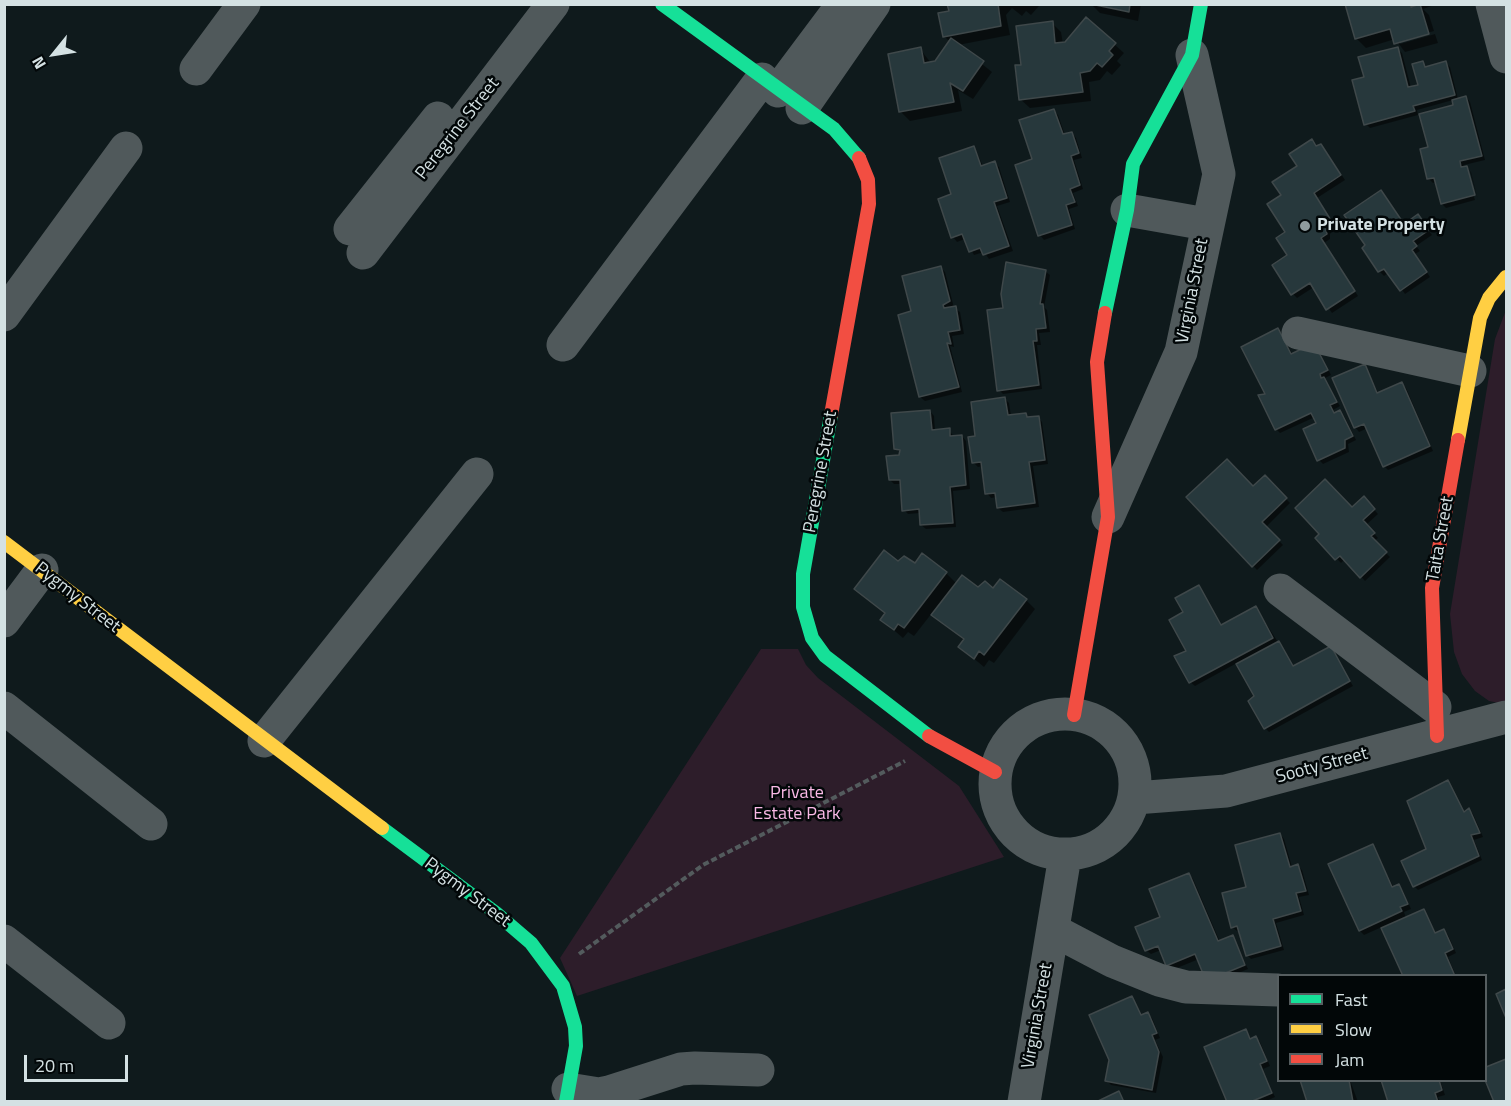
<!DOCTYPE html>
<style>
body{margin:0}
#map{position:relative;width:1511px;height:1106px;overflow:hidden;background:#0f1a1c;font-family:"Titillium Web",sans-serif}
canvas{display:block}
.frame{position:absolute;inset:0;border:6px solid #d4e1e3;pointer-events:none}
.legend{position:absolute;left:1277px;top:974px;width:210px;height:108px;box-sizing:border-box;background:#020708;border:2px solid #565e60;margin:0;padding:8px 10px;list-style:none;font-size:18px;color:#d4e1e3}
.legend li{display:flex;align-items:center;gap:12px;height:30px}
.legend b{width:30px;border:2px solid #565e60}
.north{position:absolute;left:24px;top:24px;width:60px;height:60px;-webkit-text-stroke:4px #020708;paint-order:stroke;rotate:240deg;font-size:16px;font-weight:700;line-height:24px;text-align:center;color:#d4e1e3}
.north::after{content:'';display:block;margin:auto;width:21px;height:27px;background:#d4e1e3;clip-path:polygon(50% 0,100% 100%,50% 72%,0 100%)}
.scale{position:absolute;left:24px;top:1055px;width:104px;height:27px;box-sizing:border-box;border:3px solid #d4e1e3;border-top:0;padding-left:8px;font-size:18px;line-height:21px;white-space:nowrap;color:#d4e1e3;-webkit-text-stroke:4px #020708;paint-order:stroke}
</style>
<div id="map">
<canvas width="1511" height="1106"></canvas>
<div class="frame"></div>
<ul class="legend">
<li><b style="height:8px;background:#16e098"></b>Fast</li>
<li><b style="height:8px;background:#ffcf43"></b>Slow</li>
<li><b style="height:8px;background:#f24e42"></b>Jam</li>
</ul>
<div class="north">N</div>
<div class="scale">20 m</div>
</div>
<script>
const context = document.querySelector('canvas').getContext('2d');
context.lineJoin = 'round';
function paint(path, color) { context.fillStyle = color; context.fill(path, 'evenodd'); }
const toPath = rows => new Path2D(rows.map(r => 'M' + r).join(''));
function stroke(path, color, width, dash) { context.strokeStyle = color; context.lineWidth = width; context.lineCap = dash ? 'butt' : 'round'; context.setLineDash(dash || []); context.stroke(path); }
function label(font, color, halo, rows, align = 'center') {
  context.font = font + ' "Titillium Web",sans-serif'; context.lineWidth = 5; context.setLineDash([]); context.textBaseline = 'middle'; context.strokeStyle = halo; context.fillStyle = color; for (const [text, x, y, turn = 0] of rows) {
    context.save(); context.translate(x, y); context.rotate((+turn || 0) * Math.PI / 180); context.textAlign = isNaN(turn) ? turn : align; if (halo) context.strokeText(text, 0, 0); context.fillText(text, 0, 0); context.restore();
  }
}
paint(toPath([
 [1506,310,1506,703,1499,703,1489,701,1475,691,1462,674,1454,652,1450,614,1495,339],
 [761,649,798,649,806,665,818,678,959,786,1004,857,577,996,560,958]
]), '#2d1d2a');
paint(toPath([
 [949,4,1039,6,1031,15,1026,11,1022,16,1012,8,1006,15,1010,35,958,45,992,72,973,99,958,90,962,111,910,121,901,112,920,49,931,63,935,62,950,42,944,36,950,12],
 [1091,4,1141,4,1138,21,1100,13],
 [1346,4,1437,4,1423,9,1429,15,1434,31,1400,41,1400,44,1435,34,1438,43,1405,52,1395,39,1366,48,1356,38],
 [1086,19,1124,53,1117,61,1121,65,1112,75,1107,71,1100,80,1089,82,1091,101,1030,108,1020,99,1023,66,1052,23,1061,32,1063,44,1066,43],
 [1397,49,1402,53,1411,88,1419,86,1422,63,1427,67,1445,63,1450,67,1458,99,1466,97,1470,102,1485,160,1464,165,1469,170,1466,170,1475,200,1446,208,1442,204,1436,182,1433,183,1429,179,1430,148,1455,106,1453,100,1417,110,1418,115,1370,128,1366,124,1365,78],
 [1054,111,1058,115,1065,135,1072,133,1076,138,1082,158,1074,160,1083,189,1073,193,1078,206,1069,209,1075,229,1044,240,1040,235,1034,160],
 [1312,141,1317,148,1321,146,1325,150,1345,180,1317,198,1335,227,1330,234,1330,239,1324,243,1358,296,1332,313,1314,287,1297,298,1293,294,1283,196],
 [974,147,983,166,994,162,999,167,1010,202,997,206,1013,251,989,259,984,252,974,255,965,239,957,242,953,237,953,195],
 [1470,171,1471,172,1478,200],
 [1385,196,1405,225,1418,216,1432,235,1416,246,1420,251,1415,254,1430,277,1405,294,1389,272,1384,276,1380,272,1364,249],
 [940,267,945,272,954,308,960,312,964,334,952,336,954,347,950,346,962,392,925,401,920,397,913,312],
 [1045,271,1050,275,1044,307,1047,310,1050,332,1039,333,1041,345,1037,345,1042,389,1003,394,999,390,1004,309],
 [1278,330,1293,355,1318,349,1331,375,1323,379,1340,406,1333,410,1335,414,1339,412,1344,416,1356,440,1348,444,1349,452,1323,464,1319,460,1318,424,1315,417,1280,433,1276,429,1267,395],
 [1364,366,1379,394,1402,384,1406,388,1433,451,1388,470,1384,466,1368,428,1359,432,1355,427],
 [1005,399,1009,403,1011,416,1025,414,1029,418,1038,417,1042,422,1048,464,1033,466,1039,507,1003,512,998,508,997,497,991,498,987,493,983,466,978,467,973,462,977,438],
 [930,411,934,416,935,431,949,430,954,437,962,436,966,441,970,489,953,491,956,527,926,529,921,525,920,513,908,514,904,510,902,484,894,484,890,480,901,453,895,448],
 [1265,477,1290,503,1266,527,1283,545,1257,570,1188,497,1253,488],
 [1364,499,1378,514,1366,525,1378,538,1374,541,1390,557,1365,581,1345,559,1341,563,1317,538],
 [898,562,946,573,957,584,994,590,1026,600,1035,609,994,663,989,660,984,667,960,647,965,641,932,613,914,636,908,632,903,638,882,620,886,614],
 [1199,587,1222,626,1256,608,1294,667,1331,648,1353,686,1269,732,1265,728,1256,696,1237,663,1195,686,1190,682,1185,613],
 [1448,782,1465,813,1469,810,1473,814,1483,837,1474,840,1482,860,1418,890,1414,886,1428,850],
 [1280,834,1284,839,1292,867,1298,866,1302,870,1309,895,1299,897,1304,915,1276,923,1284,950,1251,959,1247,955,1240,930,1237,931,1232,927,1248,888],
 [1372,845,1394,888,1399,886,1403,891,1411,909,1404,912,1406,918,1424,910,1436,934,1444,930,1448,935,1456,953,1448,957,1456,976,1404,976,1382,927,1364,935,1360,931,1330,865],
 [1189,874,1193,879,1220,942,1232,937,1248,969,1212,984,1199,959,1172,970,1161,950,1151,954,1146,950],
 [1132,997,1142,1016,1147,1014,1152,1018,1160,1038,1155,1040,1163,1057,1156,1093,1111,1085,1107,1081,1111,1059],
 [1246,1031,1252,1040,1256,1038,1260,1042,1270,1066,1263,1069,1272,1091,1246,1102],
 [1506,1060,1506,1102,1496,1102,1486,1077,1486,1069],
 [1301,1080,1350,1080,1358,1102,1308,1102],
 [1382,1080,1440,1080,1445,1095,1438,1097,1440,1102,1390,1102],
 [1273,1093,1275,1097,1264,1102,1254,1102]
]), '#0007');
const building = toPath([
 [947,4,998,4,1001,26,943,37,938,13,949,11,947,4],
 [1091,4,1130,4,1129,12,1091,4],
 [1345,4,1411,4,1411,7,1420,4,1429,34,1394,44,1390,29,1355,39,1345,4],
 [1086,17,1116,43,1109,51,1113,55,1102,67,1097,63,1090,71,1080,73,1083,92,1019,100,1015,65,1021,65,1016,26,1053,21,1055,43,1065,42,1086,17],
 [951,38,984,61,963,91,950,83,954,102,899,112,888,54,921,47,924,63,935,61,951,38],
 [1398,47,1408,87,1418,85,1412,64,1423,61,1425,67,1446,61,1455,95,1413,106,1415,111,1364,125,1352,80,1364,77,1358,57,1398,47],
 [1466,96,1482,156,1460,161,1461,167,1467,166,1475,195,1441,204,1434,178,1427,179,1420,149,1428,147,1419,114,1453,105,1452,100,1466,96],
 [1054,109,1063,134,1072,132,1079,153,1071,156,1080,185,1070,189,1075,202,1066,205,1072,225,1038,236,1015,165,1032,159,1019,120,1054,109],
 [1312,139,1316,146,1321,144,1341,175,1314,193,1332,222,1326,230,1327,234,1321,238,1355,291,1326,310,1310,283,1291,295,1272,265,1287,255,1276,238,1285,232,1267,204,1281,195,1272,182,1297,166,1289,154,1312,139],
 [974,146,981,166,995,161,1007,198,994,202,1009,246,983,255,980,248,969,252,962,234,951,238,938,199,951,194,939,158,974,146],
 [1381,190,1404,224,1418,214,1429,230,1413,241,1417,246,1412,250,1427,272,1400,291,1384,269,1378,272,1362,248,1365,245,1344,215,1381,190],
 [1006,262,1046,270,1040,304,1043,304,1046,328,1036,329,1037,341,1033,341,1039,385,997,391,987,310,1003,308,1001,294,1006,262],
 [941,266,950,301,943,305,944,308,956,306,960,330,948,332,951,344,947,343,959,387,919,397,898,315,911,311,902,276,941,266],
 [1278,328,1291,354,1314,343,1328,370,1320,374,1321,378,1324,377,1337,402,1330,405,1334,413,1340,410,1353,436,1345,440,1345,448,1317,461,1303,429,1316,423,1311,413,1275,430,1258,395,1265,394,1241,347,1278,328],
 [1365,364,1377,393,1402,382,1430,446,1383,467,1364,424,1354,428,1332,378,1365,364],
 [1005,397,1008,415,1026,413,1027,417,1039,416,1045,460,1029,462,1035,503,997,508,995,493,985,494,981,462,972,463,968,437,975,436,971,402,1005,397],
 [930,410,932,430,950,428,950,436,962,435,966,485,950,487,953,523,920,525,919,509,902,511,900,480,889,480,886,456,899,455,900,450,894,449,891,413,930,410],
 [1227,459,1253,486,1265,475,1287,498,1262,522,1280,540,1252,567,1186,497,1227,459],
 [1325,479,1352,507,1364,496,1375,509,1363,520,1375,533,1371,536,1387,552,1360,578,1340,556,1335,560,1315,538,1319,534,1295,508,1325,479],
 [884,550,898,561,904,556,915,563,922,553,947,572,904,628,898,624,894,630,880,620,885,613,854,589,884,550],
 [962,575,978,587,985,581,993,588,1000,579,1027,599,984,655,979,651,974,659,958,647,964,639,931,615,962,575],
 [1199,585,1221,625,1256,606,1273,638,1189,683,1174,656,1186,651,1169,620,1183,612,1175,598,1199,585],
 [1279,641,1293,666,1331,646,1350,681,1264,729,1248,701,1254,696,1236,664,1279,641],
 [1448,780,1464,812,1469,808,1480,833,1471,835,1479,856,1413,887,1401,861,1426,849,1407,801,1448,780],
 [1280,833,1290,867,1298,864,1306,891,1296,893,1301,911,1273,919,1281,946,1246,956,1237,926,1231,928,1222,893,1246,887,1235,845,1280,833],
 [1373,844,1392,887,1399,884,1408,904,1400,907,1402,911,1359,931,1328,864,1373,844],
 [1189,873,1218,941,1233,935,1245,965,1206,981,1195,954,1166,966,1158,946,1145,951,1135,927,1160,917,1149,889,1189,873],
 [1424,909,1435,933,1444,929,1453,949,1445,953,1455,976,1403,976,1381,928,1424,909],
 [1506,989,1506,1018,1496,994,1506,989],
 [1132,996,1141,1015,1148,1012,1157,1033,1152,1035,1159,1052,1152,1090,1105,1081,1109,1060,1089,1015,1132,996],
 [1246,1029,1250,1039,1256,1036,1267,1061,1260,1064,1272,1093,1250,1102,1227,1102,1204,1047,1246,1029],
 [1506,1059,1506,1102,1494,1102,1485,1080,1486,1067,1506,1059],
 [1300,1080,1349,1080,1353,1102,1307,1102,1300,1080],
 [1381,1080,1439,1080,1442,1090,1435,1093,1438,1102,1388,1102,1381,1080],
 [1119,1091,1124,1102,1096,1102,1119,1091]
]);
paint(building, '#27383c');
stroke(building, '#3f484a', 1.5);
stroke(toPath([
 [579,954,703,865,905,761]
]), '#535b5d', 4, [6, 3]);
stroke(toPath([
 [1492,4,1506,57],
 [196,69,244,4],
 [778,91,843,4],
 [802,108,874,4],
 [1127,210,1206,224],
 [350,229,438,118],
 [363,253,553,4],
 [4,315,126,148],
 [1298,333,1470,371],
 [563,345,762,79],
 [1108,517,1181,352,1219,174,1192,55],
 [1280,590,1435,707],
 [4,621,42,570],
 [4,708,151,824],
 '995 784a70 70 0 1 1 140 0a70 70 0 1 1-140 0Z',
 [264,741,477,474],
 [1135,798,1226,791,1506,717],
 [1053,930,1112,961,1159,980,1186,987,1278,990],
 [4,941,109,1023],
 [568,1089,599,1094,609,1092,681,1069,695,1068,758,1070],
 [1024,1102,1065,856]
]), '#50595b', 33);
stroke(toPath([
 [662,4,834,129,859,158],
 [1105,313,1127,210,1133,164,1192,55,1201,4],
 [831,415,803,574,803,607,812,638,825,656,929,736],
 [382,828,496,913,531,943,563,986,575,1027,576,1046,566,1102]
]), '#16e098', 14);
stroke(toPath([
 [1458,440,1480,318,1489,298,1506,277],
 [4,542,382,828]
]), '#ffcf43', 14);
stroke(toPath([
 [831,415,869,204,868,180,859,158],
 [1074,715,1108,517,1097,362,1105,313],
 [929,736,995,772],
 [1437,736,1432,588,1458,440]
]), '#f24e42', 14);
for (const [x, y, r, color] of [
 [1305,226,6,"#8f9b9d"]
]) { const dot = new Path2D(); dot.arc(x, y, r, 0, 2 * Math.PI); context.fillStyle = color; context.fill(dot); stroke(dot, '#020708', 2); }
label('18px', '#d4e1e3', '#020708', [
 ["Peregrine Street",458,129,-52],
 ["Virginia Street",1193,291,-79],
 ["Peregrine Street",821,472,-80],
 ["Taita Street",1441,539,-80],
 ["Pygmy Street",77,598,38],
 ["Sooty Street",1322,766,-15],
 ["Pygmy Street",467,893,37],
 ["Virginia Street",1038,1016,-80]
]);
label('bold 18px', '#d4e1e3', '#020708', [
 ["Private Property",1317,226]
], 'left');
label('18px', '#fab9e6', '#020708', [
 ["Private",797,794],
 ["Estate Park",797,815]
]);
</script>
